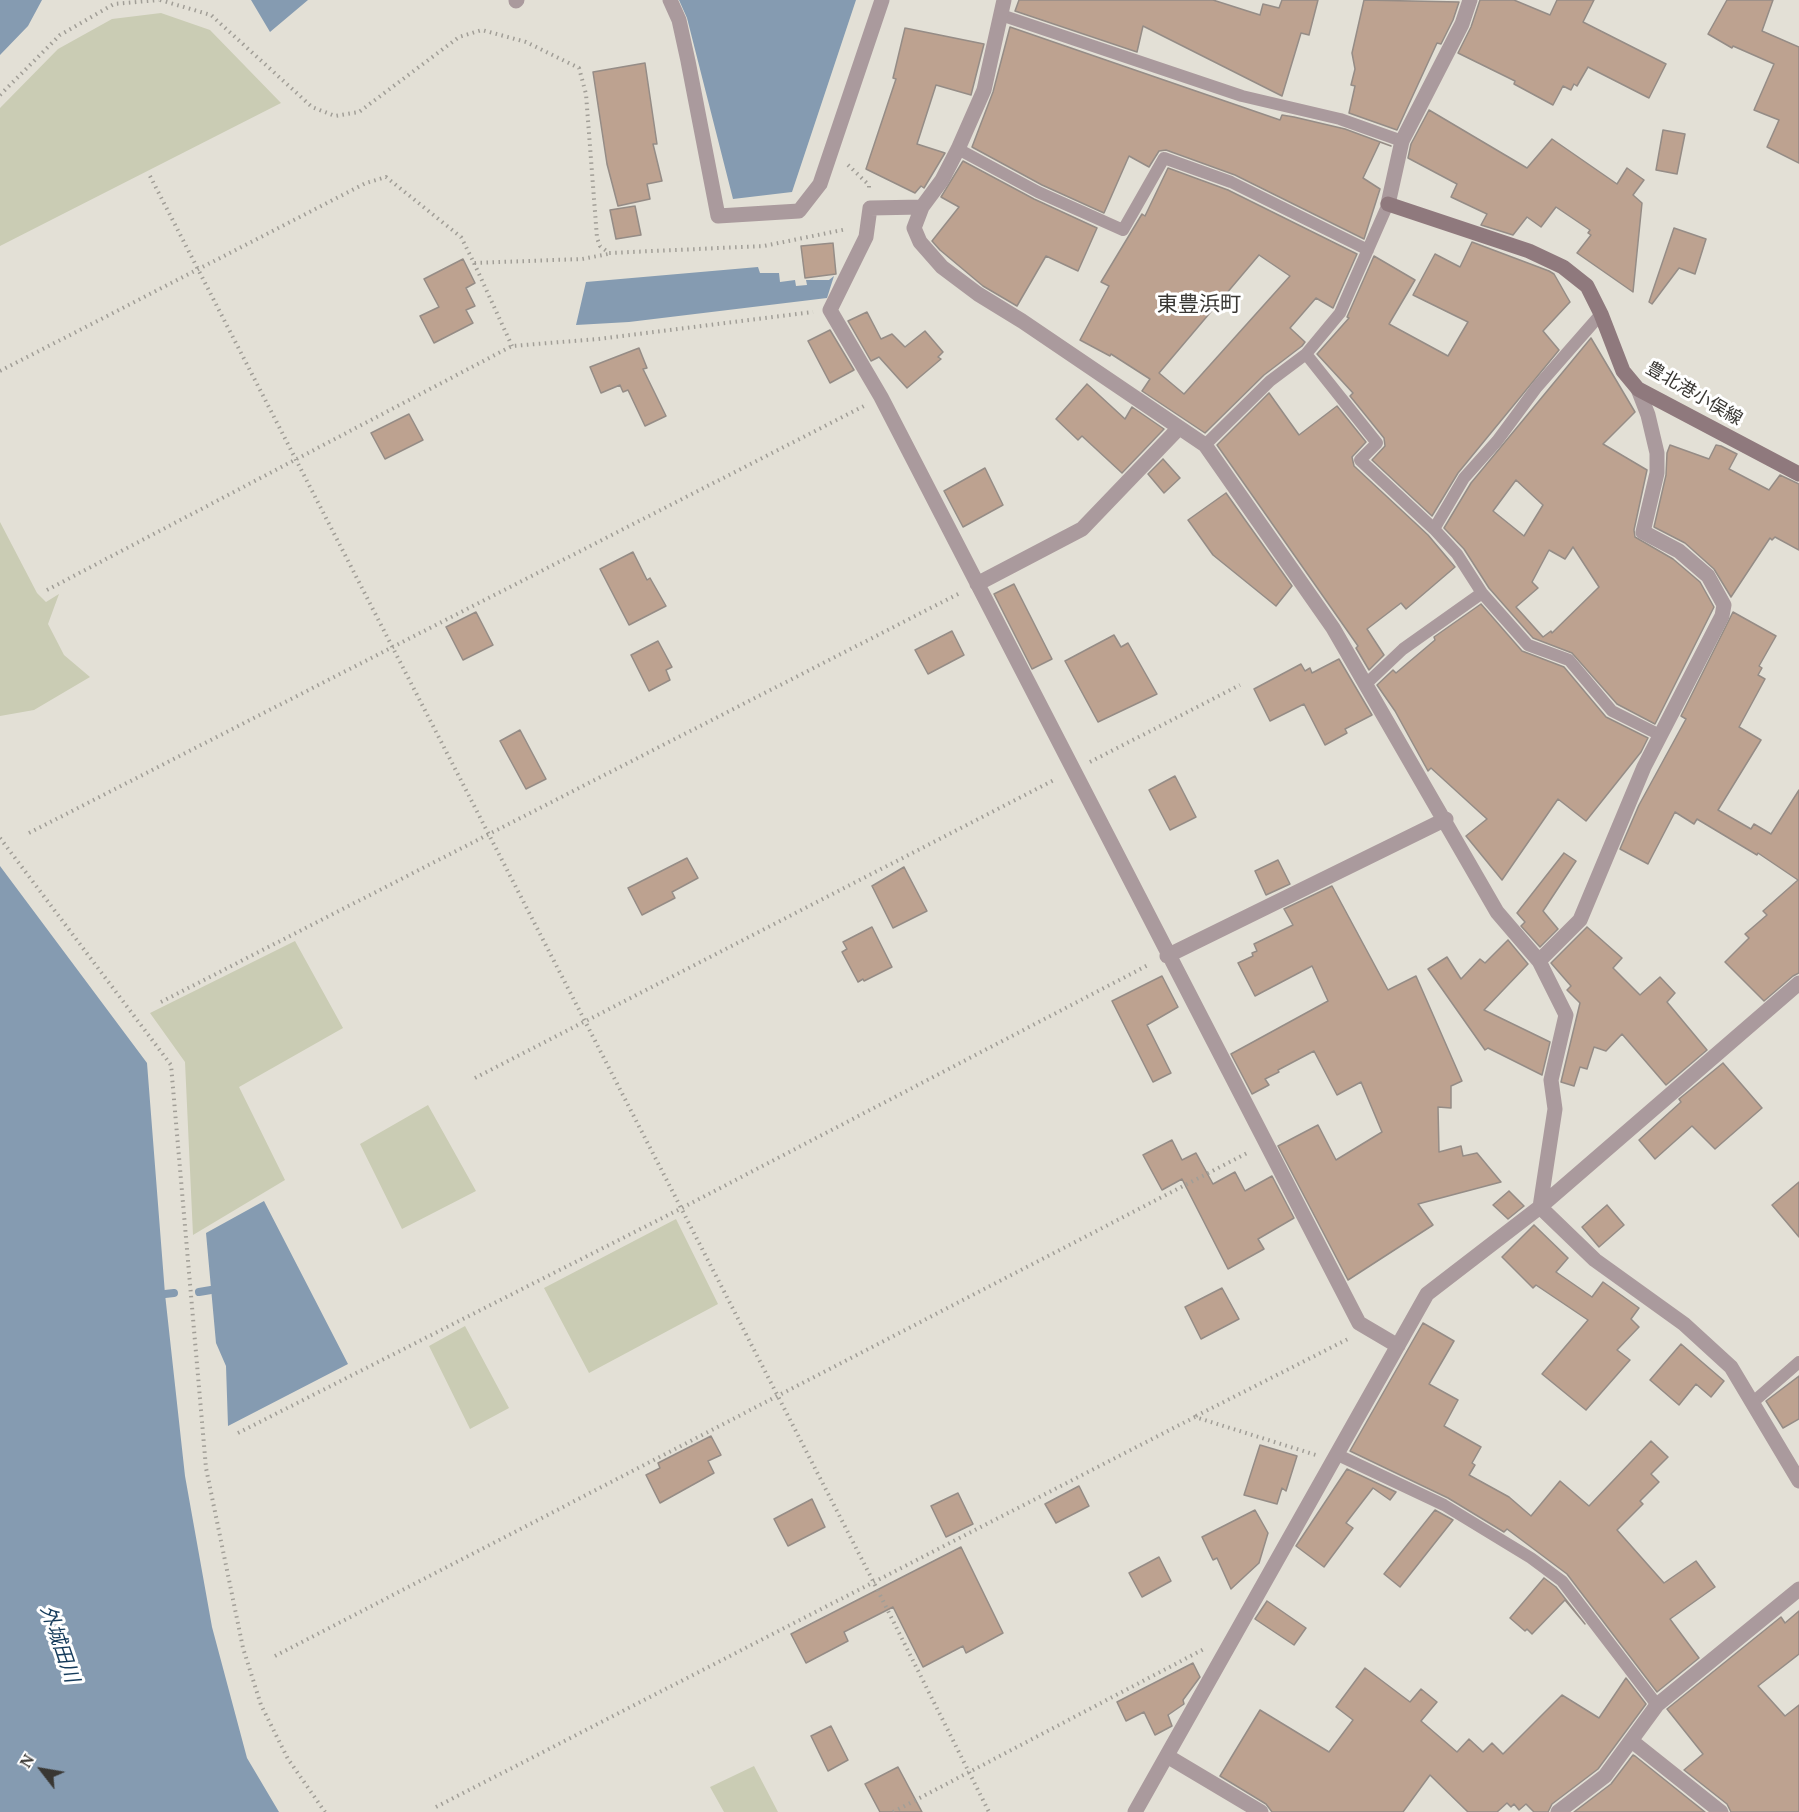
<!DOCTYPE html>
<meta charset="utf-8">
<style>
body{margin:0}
#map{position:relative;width:1799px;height:1812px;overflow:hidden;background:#e3e0d6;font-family:"PT Serif",serif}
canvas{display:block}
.north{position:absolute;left:12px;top:1740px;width:60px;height:60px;-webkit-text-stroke:4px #fff;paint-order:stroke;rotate:301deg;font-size:16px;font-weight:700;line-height:24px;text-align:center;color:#393733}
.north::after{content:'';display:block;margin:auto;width:21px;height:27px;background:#393733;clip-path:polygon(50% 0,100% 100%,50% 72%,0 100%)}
</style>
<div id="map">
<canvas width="1799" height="1812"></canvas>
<div class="north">N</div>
</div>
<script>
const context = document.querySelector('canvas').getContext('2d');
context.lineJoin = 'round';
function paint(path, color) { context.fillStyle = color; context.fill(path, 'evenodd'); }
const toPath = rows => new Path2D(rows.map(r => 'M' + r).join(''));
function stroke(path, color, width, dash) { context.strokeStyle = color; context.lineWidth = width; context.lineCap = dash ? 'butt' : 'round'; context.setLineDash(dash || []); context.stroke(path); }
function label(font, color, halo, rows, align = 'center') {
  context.font = font + ' "PT Serif","Noto Sans JP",serif'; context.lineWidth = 6; context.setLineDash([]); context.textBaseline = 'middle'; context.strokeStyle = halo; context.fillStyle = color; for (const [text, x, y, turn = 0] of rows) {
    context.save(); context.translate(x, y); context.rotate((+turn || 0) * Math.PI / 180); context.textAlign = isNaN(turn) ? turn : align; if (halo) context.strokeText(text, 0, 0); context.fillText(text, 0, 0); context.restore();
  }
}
paint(toPath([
 [161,13,210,30,281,103,0,246,0,108,58,49,112,19],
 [0,522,37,593,46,602,59,594,48,624,64,655,90,677,34,710,0,716],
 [295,941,343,1028,239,1087,285,1180,193,1235,185,1062,150,1013],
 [428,1105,476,1191,402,1229,360,1144],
 [676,1219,718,1304,589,1373,544,1288],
 [465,1326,509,1408,470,1429,429,1346],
 [754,1766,778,1812,724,1812,710,1787]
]), '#caccb4');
paint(toPath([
 [0,0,42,0,28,26,0,55],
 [251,0,308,0,270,32],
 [679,0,856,0,792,192,733,199,687,18],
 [758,267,760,273,779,273,780,282,795,280,796,286,807,285,806,280,829,280,834,276,827,298,629,322,576,325,586,282],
 [0,866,147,1063,165,1294,185,1476,212,1627,247,1758,279,1812,0,1812],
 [264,1201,348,1364,228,1426,226,1366,216,1343,206,1233]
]), '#859bb1');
stroke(toPath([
 [199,1292,211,1290],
 [165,1294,174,1293]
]), '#859bb1', 8);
const building = toPath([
 [1019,0,1213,0,1260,15,1263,4,1279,8,1282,0,1318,0,1309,35,1301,33,1282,96,1143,26,1137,52,1015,11,1019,0],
 [1364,0,1459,2,1453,20,1441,44,1437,43,1397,130,1349,113,1355,86,1351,85,1355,69,1352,53,1364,0],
 [1480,0,1514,0,1550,15,1557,0,1594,0,1583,22,1666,64,1649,98,1588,67,1577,86,1574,84,1571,90,1563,86,1553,105,1514,84,1515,81,1458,53,1471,27,1480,0],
 [1727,0,1773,0,1762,31,1799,47,1799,163,1767,147,1779,120,1754,110,1774,64,1733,46,1732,48,1708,34,1727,0],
 [1010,27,1280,120,1282,115,1294,117,1345,129,1391,146,1380,142,1363,178,1380,189,1364,239,1235,175,1166,150,1159,151,1149,167,1129,156,1104,213,1042,185,972,147,993,92,1010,27],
 [905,28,984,44,971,95,936,85,917,144,945,153,924,188,921,186,915,193,866,169,896,79,893,78,905,28],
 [645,63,657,144,653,144,662,181,647,184,650,199,618,206,607,164,593,72,645,63],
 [1429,110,1527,168,1552,139,1617,184,1627,168,1644,180,1633,195,1642,203,1633,292,1577,253,1591,235,1588,233,1590,230,1556,207,1541,227,1527,217,1513,235,1481,225,1487,214,1451,197,1457,184,1408,158,1411,144,1429,110],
 [1663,130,1685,134,1677,174,1656,170,1663,130],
 [963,161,1034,199,1097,228,1078,271,1046,256,1017,306,983,286,940,250,932,241,959,207,941,197,963,161],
 [1168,168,1228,190,1357,254,1333,308,1316,298,1290,328,1305,342,1302,346,1264,375,1205,433,1142,391,1150,379,1111,354,1110,356,1080,340,1109,286,1101,282,1142,214,1145,216,1168,168],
 [1259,255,1290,276,1184,394,1159,373,1259,255],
 [635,206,641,235,616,239,610,210,635,206],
 [1674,228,1706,239,1695,274,1679,268,1652,304,1649,302,1674,228],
 [1472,242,1549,271,1554,274,1570,302,1543,331,1559,350,1458,473,1432,516,1372,460,1385,446,1384,438,1350,396,1353,393,1317,354,1349,318,1347,317,1374,256,1415,280,1389,324,1448,356,1468,322,1413,295,1435,254,1460,267,1472,242],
 [833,243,836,274,805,278,801,246,833,243],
 [463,259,475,283,466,288,475,306,466,310,473,323,434,343,420,316,439,307,424,279,463,259],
 [867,312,881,339,892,334,905,347,925,331,943,352,938,357,941,359,907,388,879,357,871,361,848,321,867,312],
 [830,330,854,370,830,383,808,341,830,330],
 [1591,338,1635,412,1603,444,1647,470,1634,530,1635,537,1673,559,1700,582,1714,607,1655,724,1617,704,1572,653,1533,638,1489,588,1464,549,1444,528,1471,483,1591,338],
 [1516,480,1543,505,1524,536,1493,511,1516,480],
 [1573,547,1599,587,1552,633,1551,631,1543,637,1516,607,1538,588,1532,582,1549,550,1565,559,1573,547],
 [639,348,647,368,643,369,666,416,645,426,628,390,623,392,620,385,601,393,590,367,639,348],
 [1087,384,1125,419,1132,407,1164,429,1122,473,1082,436,1078,440,1056,419,1087,384],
 [1269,393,1299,435,1337,406,1366,442,1352,457,1354,466,1428,535,1455,567,1406,609,1401,603,1367,629,1384,655,1369,670,1356,648,1358,646,1217,445,1269,393],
 [409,414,423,440,385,459,371,433,409,414],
 [1670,445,1709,459,1716,445,1721,446,1737,454,1729,469,1769,490,1780,475,1799,484,1799,550,1775,537,1772,540,1770,538,1731,597,1714,569,1685,543,1654,527,1666,475,1667,453,1670,445],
 [1163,459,1180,478,1164,493,1148,474,1163,459],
 [985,468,1003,505,963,527,944,491,985,468],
 [1226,493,1292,586,1276,606,1213,555,1188,520,1226,493],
 [633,552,647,580,650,578,666,606,629,625,600,569,633,552],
 [1014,584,1052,659,1032,669,994,594,1014,584],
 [1481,604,1522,651,1564,667,1606,717,1648,738,1641,752,1586,821,1558,799,1502,880,1466,836,1487,819,1431,768,1428,771,1395,711,1377,685,1393,670,1396,673,1435,640,1434,637,1481,604],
 [476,612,493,645,463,660,446,627,476,612],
 [1733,612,1776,636,1759,666,1762,668,1758,675,1765,679,1739,727,1761,740,1718,810,1751,829,1754,824,1771,834,1799,790,1799,973,1793,976,1764,1001,1725,962,1749,938,1745,934,1767,915,1763,911,1798,880,1758,853,1757,855,1697,819,1694,824,1675,812,1648,864,1620,849,1639,805,1686,719,1681,716,1733,612],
 [952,631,964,655,928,674,915,650,952,631],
 [1114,635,1121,647,1128,643,1157,694,1098,722,1065,661,1114,635],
 [658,641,672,667,666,670,670,680,649,691,631,655,658,641],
 [1339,659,1372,715,1345,729,1347,733,1325,745,1304,704,1270,721,1254,689,1301,664,1305,671,1310,668,1312,673,1339,659],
 [520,730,546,779,526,789,500,741,520,730],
 [1175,776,1196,817,1170,830,1149,790,1175,776],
 [1564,853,1576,861,1543,911,1558,929,1540,947,1521,926,1525,922,1517,913,1564,853],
 [687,858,698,878,672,892,675,898,642,915,628,888,687,858],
 [1278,860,1290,884,1266,895,1255,871,1278,860],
 [904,867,927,911,893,928,872,886,904,867],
 [1332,886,1388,990,1416,976,1462,1081,1451,1086,1451,1108,1438,1107,1439,1152,1461,1146,1463,1156,1477,1153,1501,1182,1418,1204,1433,1225,1348,1280,1278,1146,1318,1125,1336,1160,1382,1132,1361,1082,1337,1095,1314,1051,1278,1070,1279,1072,1265,1079,1269,1085,1252,1094,1231,1054,1328,1001,1312,966,1255,996,1238,963,1253,956,1252,953,1257,951,1254,944,1293,925,1284,909,1332,886],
 [872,927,892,967,864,981,863,979,858,982,842,952,847,949,843,942,872,927],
 [1587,927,1622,958,1613,968,1640,995,1660,977,1675,993,1667,1002,1707,1050,1666,1085,1622,1034,1606,1051,1594,1047,1587,1069,1580,1067,1574,1086,1561,1082,1580,1003,1567,990,1571,986,1551,963,1587,927],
 [1508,940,1528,964,1484,1010,1550,1042,1542,1075,1488,1048,1485,1050,1428,969,1447,957,1461,979,1480,959,1485,963,1508,940],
 [1162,976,1178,1007,1147,1025,1171,1073,1153,1082,1112,1001,1162,976],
 [1723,1063,1762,1108,1715,1149,1692,1126,1655,1159,1639,1140,1681,1102,1679,1099,1723,1063],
 [1172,1140,1182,1160,1196,1153,1213,1184,1235,1172,1245,1191,1272,1176,1294,1218,1258,1239,1264,1249,1228,1269,1182,1179,1162,1190,1143,1155,1172,1140],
 [1799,1182,1799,1237,1772,1205,1799,1182],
 [1509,1191,1524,1206,1508,1219,1493,1205,1509,1191],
 [1607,1205,1624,1225,1599,1247,1582,1227,1607,1205],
 [1534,1225,1568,1258,1556,1272,1592,1297,1603,1282,1639,1308,1631,1319,1639,1327,1617,1350,1630,1360,1586,1410,1542,1374,1588,1320,1536,1285,1533,1288,1502,1257,1534,1225],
 [1222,1288,1239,1319,1201,1339,1185,1307,1222,1288],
 [1423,1323,1454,1341,1429,1384,1458,1400,1444,1426,1481,1447,1472,1463,1475,1465,1469,1475,1509,1497,1531,1516,1560,1481,1589,1506,1651,1441,1668,1457,1651,1474,1659,1482,1640,1501,1643,1504,1617,1530,1664,1583,1696,1561,1715,1587,1670,1619,1699,1658,1657,1692,1567,1574,1507,1529,1504,1532,1448,1498,1350,1451,1423,1323],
 [1681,1344,1724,1381,1711,1397,1696,1384,1679,1405,1650,1380,1681,1344],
 [1799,1376,1799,1419,1783,1428,1766,1401,1799,1376],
 [711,1436,721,1455,708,1461,714,1473,660,1503,646,1475,660,1468,658,1463,711,1436],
 [1260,1445,1297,1456,1286,1491,1282,1488,1277,1504,1244,1495,1260,1445],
 [1347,1469,1396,1492,1390,1500,1373,1488,1346,1523,1353,1528,1324,1567,1296,1546,1347,1469],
 [1079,1486,1089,1506,1056,1523,1045,1504,1079,1486],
 [958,1493,973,1524,946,1537,931,1506,958,1493],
 [812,1499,825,1527,788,1546,774,1519,812,1499],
 [1255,1510,1268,1533,1259,1563,1231,1589,1217,1558,1213,1560,1202,1537,1255,1510],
 [1435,1510,1453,1520,1400,1587,1384,1574,1435,1510],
 [961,1547,1003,1633,966,1653,963,1646,923,1667,893,1607,844,1632,848,1641,806,1663,791,1634,961,1547],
 [1159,1557,1171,1581,1142,1597,1129,1573,1159,1557],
 [1544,1578,1556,1587,1585,1624,1565,1600,1532,1634,1527,1629,1525,1631,1510,1618,1544,1578],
 [1267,1601,1306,1628,1294,1645,1255,1619,1267,1601],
 [1799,1611,1799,1654,1758,1686,1785,1716,1799,1705,1799,1812,1731,1812,1727,1804,1684,1770,1703,1754,1667,1709,1781,1617,1785,1623,1799,1611],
 [1193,1663,1200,1677,1183,1700,1184,1704,1168,1715,1172,1726,1155,1735,1144,1712,1126,1721,1117,1702,1193,1663],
 [1365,1668,1410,1702,1421,1689,1437,1702,1421,1721,1457,1752,1469,1739,1483,1752,1492,1743,1503,1754,1562,1695,1599,1718,1626,1678,1646,1704,1598,1769,1552,1804,1548,1812,1534,1812,1526,1804,1519,1810,1514,1804,1511,1807,1507,1803,1497,1812,1468,1812,1430,1775,1403,1812,1272,1812,1266,1804,1220,1776,1260,1710,1329,1752,1353,1720,1336,1707,1365,1668],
 [831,1726,848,1760,828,1771,811,1736,831,1726],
 [1633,1755,1635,1756,1705,1812,1574,1812,1611,1784,1633,1755],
 [898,1767,922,1812,880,1812,865,1784,898,1767]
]);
paint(building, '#bda290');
stroke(building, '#958c86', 1.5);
stroke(toPath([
 [160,0,211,15,312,107,335,116,359,112,459,37,482,30,526,42,579,68,586,94,597,238,600,246,609,253,764,246,847,229],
 [0,95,60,35,114,4,159,0],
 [848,165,869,185,869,190],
 [150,176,873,1581,989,1812],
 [474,263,512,346],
 [0,371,366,183,386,177,461,237,474,263,582,259,608,254],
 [47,590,512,346,598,339,813,312],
 [1090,762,1240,685],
 [29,833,864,406],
 [0,838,171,1065,206,1468,243,1648,261,1705,288,1759,325,1812],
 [161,1002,960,593],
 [475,1078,1056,779],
 [1196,1416,1350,1338],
 [238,1433,680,1209,1150,964],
 [275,1656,1249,1152],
 [436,1807,1195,1417,1316,1455],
 [893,1812,1204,1649]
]), '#a19e97', 4, [1.5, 4.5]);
stroke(toPath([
 [1001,15,1242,96,1340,119,1402,141],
 [958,149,1038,192,1123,230,1164,158,1231,182,1368,250],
 [1306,354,1377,443,1360,460,1434,529,1457,554,1482,593,1528,645,1569,660,1612,711,1660,735],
 [1205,445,1270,381,1306,354,1340,313,1388,204],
 [1434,529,1464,478,1497,441,1537,387,1601,314],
 [1367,683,1403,649,1482,593],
 [1752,1403,1799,1362],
 [1338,1455,1444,1505,1531,1558,1562,1581,1657,1705]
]), '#aa9a9d', 12);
stroke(toPath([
 [670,0,679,20,688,61,718,216,799,211,820,184,882,0],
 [1004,0,984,90,958,149,942,180,922,207,914,228,920,242,942,267,978,294,1022,321,1205,445,1333,628,1497,912,1539,961,1566,1015,1551,1080,1555,1109,1540,1207,1595,1260,1684,1324,1731,1367,1799,1481],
 [516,1,517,0],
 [1388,204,1402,141,1462,24,1470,0],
 [922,207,870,208,866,237,830,310,881,397,1359,1323,1398,1346],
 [977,584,1082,529,1178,429],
 [1167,956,1446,819],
 [1539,961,1580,920,1644,767,1722,616,1724,605,1708,576,1679,551,1643,532,1657,473,1657,453,1648,415,1638,389],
 [1633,1742,1721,1812],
 [1167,1756,1261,1812],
 [1135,1812,1427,1294,1540,1207,1799,983],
 [1558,1812,1605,1776,1657,1705,1799,1589]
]), '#aa9a9d', 15);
stroke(toPath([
 [1388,204,1529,251,1563,267,1587,286,1601,314,1623,371,1638,389,1799,474]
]), '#8f797d', 15);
label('18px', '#393733', '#fff', [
 ["豊北港小俣線",1694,394,30]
]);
label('italic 20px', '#153b5b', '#fff', [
 ["外城田川",59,1644,71]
]);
label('21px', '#393733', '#fff', [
 ["東豊浜町",1199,305]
]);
</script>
